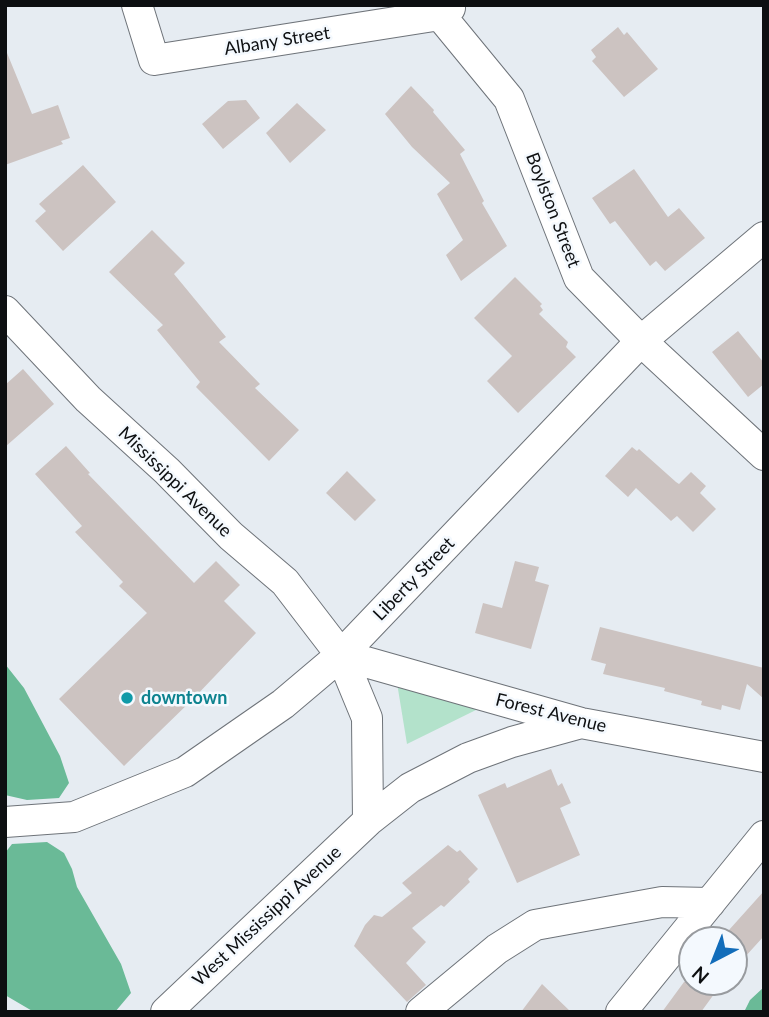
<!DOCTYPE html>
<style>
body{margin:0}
#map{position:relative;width:769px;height:1017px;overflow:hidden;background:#e6ecf2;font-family:Lato,sans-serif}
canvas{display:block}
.frame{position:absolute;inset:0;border:7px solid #0d0f11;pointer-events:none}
.north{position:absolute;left:678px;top:926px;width:70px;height:70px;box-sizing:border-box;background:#f4f9fe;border:2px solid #989b9f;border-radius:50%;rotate:222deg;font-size:19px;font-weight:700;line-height:28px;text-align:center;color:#0d0f11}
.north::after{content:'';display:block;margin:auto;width:24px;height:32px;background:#126dba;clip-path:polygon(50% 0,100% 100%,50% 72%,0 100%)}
</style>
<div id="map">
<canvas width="769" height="1017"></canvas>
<div class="frame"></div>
<div class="north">N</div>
</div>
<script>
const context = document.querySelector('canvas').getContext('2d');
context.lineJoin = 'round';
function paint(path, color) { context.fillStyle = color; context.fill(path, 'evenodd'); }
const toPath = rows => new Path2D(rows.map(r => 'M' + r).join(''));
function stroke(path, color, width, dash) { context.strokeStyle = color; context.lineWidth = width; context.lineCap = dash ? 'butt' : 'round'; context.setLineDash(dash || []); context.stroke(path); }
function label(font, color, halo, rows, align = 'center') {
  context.font = font + ' Lato,sans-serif'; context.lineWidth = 5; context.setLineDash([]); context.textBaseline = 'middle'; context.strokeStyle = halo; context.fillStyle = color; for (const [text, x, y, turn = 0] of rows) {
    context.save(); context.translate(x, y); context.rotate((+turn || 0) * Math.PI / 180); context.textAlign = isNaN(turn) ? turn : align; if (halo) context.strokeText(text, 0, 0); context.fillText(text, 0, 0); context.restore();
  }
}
paint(toPath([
 [397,683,478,709,407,744]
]), '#b3e2cb');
paint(toPath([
 [5,664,24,688,60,756,69,783,59,798,27,800,5,795],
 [47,842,64,853,72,869,77,887,121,964,131,993,115,1012,34,1012,5,995,5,853,12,844],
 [764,987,764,1012,744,1012,750,1000]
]), '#6aba97');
paint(toPath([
 [618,27,624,35,627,32,658,69,624,97,592,61,596,57,591,50],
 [5,48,32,114,58,105,70,138,61,141,63,144,5,165],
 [411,86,434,110,433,112,465,150,460,154,484,201,482,203,507,246,461,281,446,255,463,240,437,194,450,183,412,147,385,114],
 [246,100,260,118,223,149,202,124,228,101],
 [297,103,326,130,290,163,266,133],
 [83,165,116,202,63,251,35,221,46,211,39,204],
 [634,169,668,217,679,208,705,238,665,271,656,261,650,266,615,221,610,224,592,198],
 [152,230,185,263,174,274,226,337,219,342,260,384,255,388,299,430,269,461,196,387,200,382,157,330,163,325,109,272],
 [515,277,542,304,540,306,543,310,539,314,568,342,566,347,576,357,518,413,487,381,512,356,474,318],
 [738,331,764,363,764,384,748,397,712,352],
 [23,369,54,404,5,447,5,385],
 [66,446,90,473,88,474,194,583,216,561,240,585,224,601,256,633,194,698,124,766,59,699,147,613,119,586,123,582,75,532,82,526,35,474],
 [632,447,637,451,639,449,676,482,679,484,691,472,706,486,700,493,716,509,693,532,677,516,671,521,636,488,628,497,605,476],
 [347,471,376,500,355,521,326,493],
 [515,561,539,567,535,581,549,585,531,649,475,633,483,603,502,608],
 [600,627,764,668,764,699,747,684,740,710,722,705,721,710,701,705,702,701,664,691,665,688,603,674,606,664,591,660],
 [551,769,558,786,562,783,571,803,560,808,580,855,517,883,478,795,505,783,507,788],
 [448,845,457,852,460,850,478,869,468,879,470,882,444,907,441,905,412,928,426,942,406,963,426,985,407,1002,354,946,365,925,374,915,382,917,412,893,402,883],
 [764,891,764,936,734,969,734,940,720,940],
 [684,982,707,982,717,990,701,1012,662,1012],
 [542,984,571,1012,521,1012]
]), '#ccc3c1');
const minor = toPath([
 [137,5,154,60,440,15,450,8],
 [428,5,440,15,509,99,579,278,641,341,764,455],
 [5,311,88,399,167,471,231,536,285,582,341,655,367,718,368,821,166,1012],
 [341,655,581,723,764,757],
 [368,821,410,788,468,758,512,742,581,723],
 [5,822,74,817,185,772,283,704,341,655,641,341,764,237],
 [421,1012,497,949,535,925,662,902,710,903],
 [621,1012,764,836]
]);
stroke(minor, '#6e7379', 32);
stroke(minor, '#fff', 30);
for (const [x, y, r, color] of [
 [127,698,7,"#0f9aa8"]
]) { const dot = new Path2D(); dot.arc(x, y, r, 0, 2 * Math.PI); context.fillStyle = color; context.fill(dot); stroke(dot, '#f4f9fe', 2.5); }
label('18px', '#0d0f11', '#f4f9fe', [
 ["Albany Street",277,41,-9],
 ["Boylston Street",553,210,69],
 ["Mississippi Avenue",175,482,44],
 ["Liberty Street",414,579,-46],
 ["Forest Avenue",551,713,14],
 ["West Mississippi Avenue",267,916,-43]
]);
label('bold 18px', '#0d838f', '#f4f9fe', [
 ["downtown",141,698]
], 'left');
</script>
